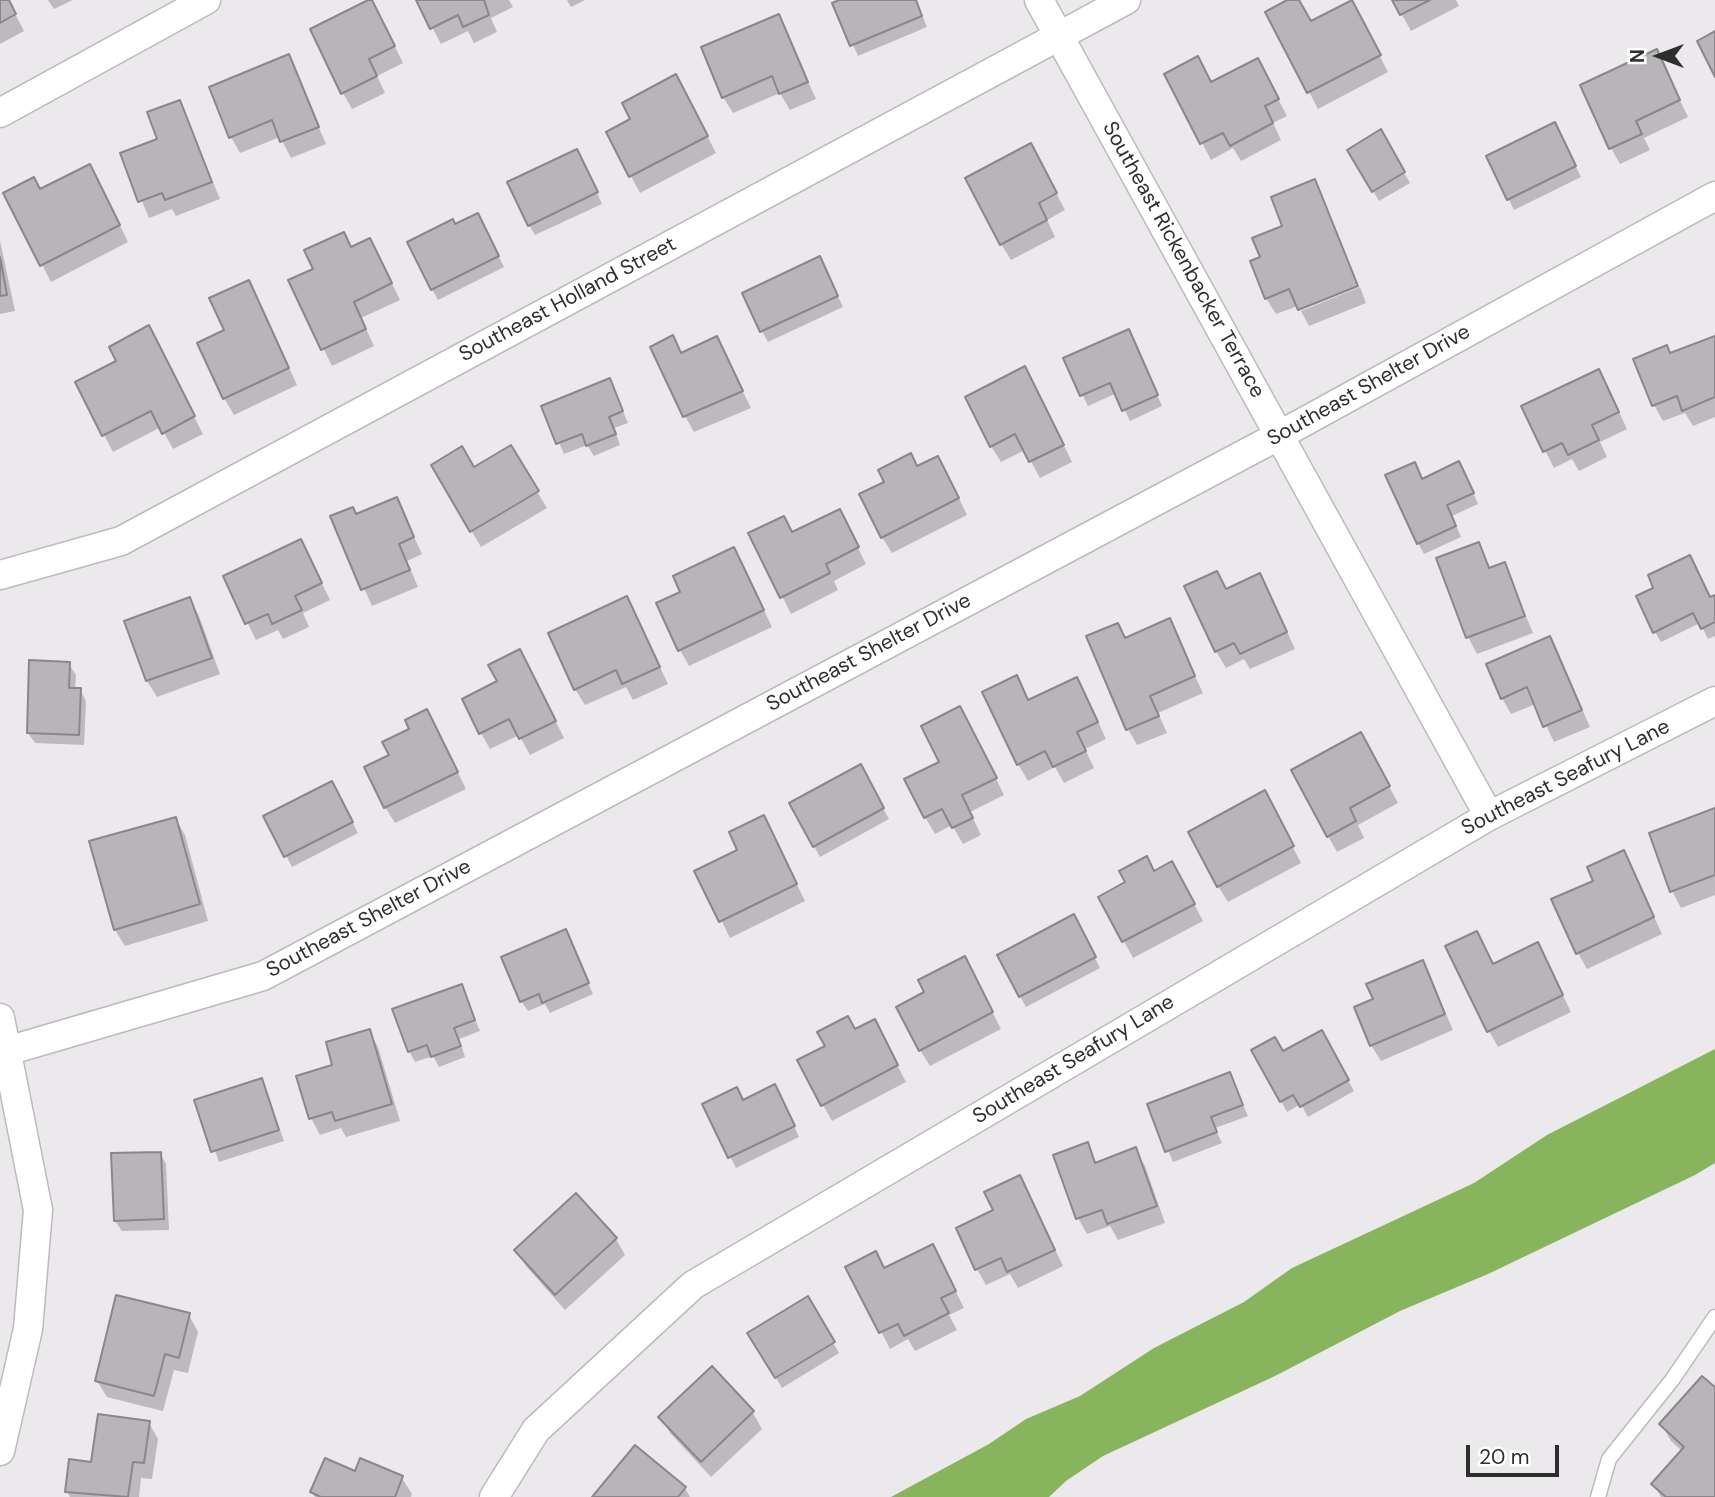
<!DOCTYPE html>
<style>
body{margin:0}
#map{position:relative;width:1715px;height:1497px;overflow:hidden;background:#ebe9eb;font-family:"DM Sans",sans-serif}
canvas{display:block}
.north{position:absolute;left:1624px;top:21px;width:70px;height:70px;-webkit-text-stroke:5px #fff;paint-order:stroke;rotate:270deg;font-size:19px;font-weight:700;line-height:28px;text-align:center;color:#2f2e2f}
.north::after{content:'';display:block;margin:auto;width:24px;height:32px;background:#2f2e2f;clip-path:polygon(50% 0,100% 100%,50% 72%,0 100%)}
.scale{position:absolute;left:1466px;top:1445px;width:93px;height:32px;box-sizing:border-box;border:4px solid #2f2e2f;border-top:0;padding-left:9px;font-size:21px;line-height:24px;white-space:nowrap;color:#2f2e2f;-webkit-text-stroke:5px #fff;paint-order:stroke}
</style>
<div id="map">
<canvas width="1715" height="1497"></canvas>
<div class="north">N</div>
<div class="scale">20 m</div>
</div>
<script>
const context = document.querySelector('canvas').getContext('2d');
context.lineJoin = 'round';
function paint(path, color) { context.fillStyle = color; context.fill(path, 'evenodd'); }
const toPath = rows => new Path2D(rows.map(r => 'M' + r).join(''));
function stroke(path, color, width, dash) { context.strokeStyle = color; context.lineWidth = width; context.lineCap = dash ? 'butt' : 'round'; context.setLineDash(dash || []); context.stroke(path); }
function label(font, color, halo, rows, align = 'center') {
  context.font = font + ' "DM Sans",sans-serif'; context.lineWidth = 5; context.setLineDash([]); context.textBaseline = 'middle'; context.strokeStyle = halo; context.fillStyle = color; for (const [text, x, y, turn = 0] of rows) {
    context.save(); context.translate(x, y); context.rotate((+turn || 0) * Math.PI / 180); context.textAlign = isNaN(turn) ? turn : align; if (halo) context.strokeText(text, 0, 0); context.fillText(text, 0, 0); context.restore();
  }
}
paint(toPath([
 [1715,1049,1715,1163,1695,1175,1488,1274,1400,1311,1275,1376,1103,1456,1066,1481,1049,1497,891,1497,989,1444,1026,1419,1080,1396,1154,1348,1244,1302,1292,1268,1474,1183,1547,1135]
]), '#89b45e');
paint(toPath([
 [0,0,8,0,24,31,0,44],
 [48,0,73,0,54,9],
 [418,0,509,0,513,7,491,18,497,32,474,43,468,31,441,44],
 [567,0,585,0,571,7],
 [844,0,916,0,927,27,858,56,835,4],
 [1291,0,1297,0,1310,23,1360,18,1388,72,1318,109,1268,12],
 [1394,0,1456,0,1459,6,1411,31],
 [778,16,816,99,790,110,780,93,733,113,723,97],
 [380,17,403,63,377,76,385,93,352,109,343,93],
 [1656,52,1688,117,1644,138,1650,150,1620,164,1611,148],
 [288,56,326,144,291,158,280,137,240,153,231,137],
 [1167,75,1211,83,1266,76,1287,116,1273,123,1281,140,1241,161,1233,148,1211,160],
 [685,93,716,153,640,193,608,133],
 [179,102,220,199,176,216,172,209,149,218,122,154,160,140],
 [1380,132,1410,183,1379,201,1349,150],
 [1560,135,1581,177,1514,210,1488,157],
 [583,162,602,204,535,235,529,225],
 [1040,162,1065,210,1047,220,1055,237,1011,260,1001,244],
 [1314,181,1358,284,1276,314,1266,298,1262,258],
 [99,183,128,242,51,282,6,194],
 [484,226,504,267,438,300,432,289],
 [0,241,15,311,0,314],
 [351,248,379,257,400,300,361,318,374,346,332,366,290,281],
 [825,269,843,307,768,342,762,331],
 [1360,287,1366,303,1309,326,1301,311],
 [257,299,297,385,234,415,224,398,227,331],
 [672,337,682,354,716,338,751,408,694,432,685,416],
 [1715,337,1715,417,1693,426,1685,413,1663,421,1654,405,1671,355],
 [1134,342,1162,406,1130,421,1117,393,1088,406,1065,359],
 [157,344,203,434,173,449,161,427,113,452,77,383],
 [609,380,628,423,614,428,620,445,594,456,587,445,564,454,543,407],
 [1034,385,1072,462,1040,478,1025,450,1001,462,991,446],
 [1608,388,1627,429,1600,442,1607,457,1579,471,1572,459,1554,468,1523,407],
 [510,447,547,508,481,547,433,466,473,469],
 [918,468,947,474,967,515,892,553,882,537],
 [1420,474,1423,480,1465,474,1478,504,1452,516,1461,537,1424,554,1418,543],
 [396,499,422,554,407,561,418,587,372,606,332,517,357,516],
 [848,528,866,564,834,581,838,590,791,614,751,534,792,534],
 [1478,544,1491,569,1504,564,1533,633,1477,654,1468,637,1438,559],
 [734,549,772,627,689,666,680,650,683,593],
 [309,557,330,600,303,613,309,627,283,639,278,630,256,640,225,577],
 [1226,591,1268,591,1295,649,1250,669,1244,659,1226,668,1216,651],
 [1715,597,1715,636,1708,639,1700,623,1661,642,1655,632],
 [627,598,668,684,633,700,626,687,585,705,575,689],
 [190,599,199,616,220,674,157,697,147,681,127,622],
 [1169,621,1203,693,1158,713,1167,733,1137,745,1128,729,1126,640],
 [1550,638,1590,727,1554,742,1536,704,1511,714,1502,698],
 [69,664,76,675,75,690,80,690,86,701,84,745,35,743,28,733],
 [529,668,564,738,530,755,519,735,490,749,481,733],
 [1025,694,1029,701,1086,695,1106,739,1085,749,1094,768,1064,783,1055,767,1028,781,1018,764],
 [969,724,1004,795,970,812,981,835,963,844,952,825,935,834,925,817,942,763],
 [436,728,466,789,395,823,385,807],
 [1370,751,1398,803,1358,825,1364,838,1337,852,1328,836],
 [860,767,889,819,820,857,791,804],
 [338,794,358,833,292,867,266,817],
 [1273,809,1301,863,1228,902,1218,886],
 [1715,810,1715,895,1681,908,1672,891,1651,834],
 [764,818,805,901,730,938,697,871,739,851],
 [176,819,185,835,208,921,125,946,115,930,91,842],
 [1632,869,1662,934,1587,969,1578,953],
 [1154,872,1181,879,1203,921,1133,958,1100,897],
 [1079,927,1100,968,1026,1007,1020,996],
 [565,931,593,994,550,1013,545,1004,528,1011,521,1001],
 [1477,933,1494,966,1546,961,1571,1012,1498,1047,1489,1031],
 [1423,962,1453,1030,1381,1061,1371,1045,1375,1000],
 [973,974,1001,1029,930,1066,920,1050,927,993],
 [461,986,480,1031,459,1039,465,1057,439,1067,433,1056,415,1062,409,1051],
 [369,1031,378,1047,400,1121,346,1137,341,1128,320,1135,311,1118,335,1066],
 [855,1031,883,1038,906,1082,832,1121,823,1105],
 [1321,1032,1354,1091,1308,1117,1301,1104,1287,1112,1254,1051,1283,1054],
 [1229,1074,1248,1116,1215,1128,1222,1143,1173,1162,1149,1105],
 [262,1080,284,1141,219,1162,197,1101],
 [781,1097,799,1137,736,1168,704,1105],
 [1087,1144,1097,1164,1135,1150,1145,1166,1165,1223,1118,1240,1110,1226,1087,1234,1078,1218],
 [160,1153,166,1164,169,1230,122,1231,115,1221],
 [1028,1193,1063,1266,1018,1288,1010,1274,986,1285,977,1269],
 [616,1239,625,1255,565,1310,526,1266,516,1250],
 [941,1262,964,1308,949,1315,957,1330,915,1351,908,1339,890,1349,848,1267,884,1270],
 [807,1299,839,1353,782,1388,750,1334],
 [189,1315,198,1332,188,1373,174,1370,163,1411,107,1397,97,1381],
 [712,1368,753,1413,762,1429,711,1477,670,1433,661,1417],
 [1715,1390,1715,1497,1661,1497,1653,1484,1682,1451,1671,1441,1661,1424],
 [149,1423,158,1439,152,1479,141,1478,139,1497,70,1497,67,1492,92,1464],
 [356,1473,402,1478,412,1494,411,1497,315,1497,312,1492],
 [685,1488,690,1497,595,1497]
]), '#0003');
const building = toPath([
 [0,0,9,0,16,14,0,23,0,0],
 [368,0,372,0,395,46,369,59,377,76,341,94,310,29,368,0],
 [416,0,484,0,489,15,463,27,458,15,430,29,416,0],
 [839,0,916,0,922,16,850,46,832,3,839,0],
 [1287,0,1299,0,1311,21,1352,0,1381,55,1307,93,1265,12,1287,0],
 [1392,0,1430,0,1400,15,1392,0],
 [779,14,808,82,779,94,772,76,722,98,701,47,779,14],
 [1715,31,1715,77,1697,41,1715,31],
 [1657,49,1680,100,1636,121,1642,134,1609,149,1580,85,1657,49],
 [289,54,319,127,280,142,272,120,229,138,209,87,289,54],
 [1198,56,1211,82,1258,58,1279,99,1265,106,1273,123,1230,146,1223,133,1200,144,1164,74,1198,56],
 [676,74,708,136,629,177,606,132,630,119,622,103,676,74],
 [180,100,212,182,165,200,162,193,138,202,120,153,157,139,147,112,180,100],
 [1555,122,1576,166,1507,200,1486,156,1555,122],
 [1381,129,1405,172,1372,192,1347,150,1381,129],
 [1031,143,1057,193,1039,203,1047,220,1000,245,965,178,1031,143],
 [577,149,598,192,528,226,507,182,577,149],
 [90,164,120,225,40,266,3,193,34,177,40,189,90,164],
 [1315,179,1358,286,1298,310,1289,289,1265,299,1250,261,1260,257,1252,238,1282,226,1271,197,1315,179],
 [478,213,499,256,431,290,407,242,453,219,455,224,478,213],
 [344,232,351,247,370,238,392,283,354,302,366,329,321,350,288,280,313,269,304,250,344,232],
 [820,256,838,296,760,332,742,293,820,256],
 [0,257,7,295,0,296,0,257],
 [249,280,289,368,223,399,197,343,224,330,209,298,249,280],
 [149,325,195,416,162,434,151,411,102,436,75,382,116,361,109,347,149,325],
 [1129,329,1158,395,1122,411,1110,383,1080,396,1063,358,1129,329],
 [673,335,681,353,717,336,743,391,683,417,650,347,673,335],
 [1715,336,1715,397,1682,411,1677,396,1652,406,1633,359,1667,345,1670,353,1715,336],
 [1025,366,1064,445,1029,462,1015,434,990,447,965,397,1025,366],
 [1599,369,1619,412,1592,425,1599,440,1568,455,1562,443,1543,452,1521,406,1599,369],
 [610,378,623,411,609,417,616,434,586,446,582,434,556,444,541,406,610,378],
 [511,445,539,491,470,532,431,465,462,446,474,467,511,445],
 [911,453,917,466,938,456,959,498,881,538,859,494,884,482,878,470,911,453],
 [1459,461,1474,493,1447,505,1456,526,1417,544,1385,475,1415,462,1422,479,1459,461],
 [397,497,414,537,399,544,410,570,361,590,330,516,353,507,356,514,397,497],
 [840,509,859,547,826,564,830,573,780,598,748,533,784,516,792,532,840,509],
 [301,539,322,583,295,596,302,610,272,624,268,614,245,624,223,576,301,539],
 [1479,542,1489,568,1505,562,1525,616,1466,638,1436,558,1479,542],
 [734,547,764,610,678,651,656,603,680,592,673,576,734,547],
 [1690,555,1710,597,1715,595,1715,622,1701,629,1693,613,1653,633,1636,596,1653,588,1648,575,1690,555],
 [1217,571,1226,589,1260,573,1287,632,1240,654,1234,643,1215,652,1184,586,1217,571],
 [627,596,660,667,622,684,616,670,574,690,548,633,627,596],
 [190,597,212,658,146,681,124,621,190,597],
 [1170,618,1195,676,1150,696,1159,716,1126,730,1086,636,1118,623,1125,638,1170,618],
 [1550,636,1582,710,1543,727,1527,687,1501,699,1486,664,1550,636],
 [520,649,556,721,519,739,509,719,479,734,462,699,497,681,488,665,520,649],
 [29,660,70,662,69,688,81,688,79,735,27,733,29,660],
 [1017,675,1028,700,1077,677,1098,722,1077,732,1086,751,1053,767,1045,751,1017,765,982,692,1017,675],
 [960,706,997,778,962,795,973,818,952,828,942,809,924,818,904,779,939,762,921,726,960,706],
 [427,709,458,772,384,808,364,767,389,755,382,742,409,729,405,720,427,709],
 [1361,732,1390,786,1350,808,1356,821,1327,837,1291,770,1361,732],
 [861,764,884,808,813,847,789,803,861,764],
 [332,781,353,822,284,857,263,816,332,781],
 [1265,790,1294,846,1217,887,1188,832,1265,790],
 [1715,808,1715,875,1670,892,1649,833,1715,808],
 [764,815,797,884,719,922,694,871,737,850,729,832,764,815],
 [176,817,200,904,114,930,89,841,176,817],
 [1624,850,1654,917,1576,954,1551,899,1593,881,1587,867,1624,850],
 [1147,856,1154,871,1172,861,1195,904,1122,942,1098,897,1125,882,1119,871,1147,856],
 [1074,914,1096,957,1019,997,997,955,1074,914],
 [566,929,589,983,542,1003,539,994,520,1002,501,957,566,929],
 [1477,931,1493,964,1538,942,1563,995,1487,1032,1445,946,1477,931],
 [965,956,993,1012,919,1051,896,1007,924,992,918,980,965,956],
 [1423,960,1445,1014,1370,1046,1354,1007,1373,999,1366,984,1423,960],
 [462,984,475,1020,454,1028,461,1046,431,1057,427,1045,408,1052,392,1009,462,984],
 [848,1016,855,1029,875,1019,898,1065,821,1106,797,1060,825,1046,817,1032,848,1016],
 [370,1029,392,1104,335,1121,332,1112,309,1119,296,1076,332,1065,326,1042,370,1029],
 [1322,1030,1349,1080,1300,1107,1293,1095,1280,1102,1251,1050,1275,1037,1283,1051,1322,1030],
 [1230,1072,1243,1105,1211,1117,1217,1132,1165,1152,1147,1104,1230,1072],
 [262,1078,279,1130,211,1152,194,1100,262,1078],
 [775,1084,795,1126,728,1158,702,1104,737,1087,743,1100,775,1084],
 [1088,1142,1095,1163,1136,1147,1157,1206,1107,1224,1102,1210,1076,1219,1053,1155,1088,1142],
 [161,1152,164,1219,114,1221,111,1153,161,1152],
 [1020,1175,1055,1250,1007,1272,1001,1258,975,1270,956,1228,993,1210,984,1192,1020,1175],
 [576,1193,617,1238,555,1295,514,1250,576,1193],
 [933,1244,956,1291,941,1298,949,1313,904,1336,898,1324,879,1333,845,1267,876,1251,884,1268,933,1244],
 [116,1295,190,1313,179,1358,165,1354,154,1396,95,1381,116,1295],
 [808,1296,835,1342,775,1378,747,1333,808,1296],
 [712,1366,754,1411,701,1462,658,1417,712,1366],
 [1702,1376,1715,1387,1715,1497,1666,1497,1651,1484,1684,1447,1659,1424,1702,1376],
 [98,1414,150,1421,144,1463,133,1462,128,1497,65,1492,69,1459,91,1462,98,1414],
 [635,1445,686,1487,678,1497,592,1497,635,1445],
 [325,1458,355,1471,360,1458,403,1476,395,1497,321,1497,310,1492,325,1458]
]);
paint(building, '#b7b5b8');
stroke(building, '#898789', 2);
const lane = toPath([
 [1598,1497,1609,1459,1672,1380,1715,1317]
]);
const street = toPath([
 [1039,0,1489,816],
 [0,113,206,0],
 [0,575,121,541,1126,0],
 [0,1018,38,1210,28,1329,0,1451],
 [0,1053,263,976,1280,435,1715,196],
 [494,1497,536,1430,693,1285,1489,816,1715,701]
]);
stroke(lane, '#bdbabd', 17);
stroke(street, '#bdbabd', 31);
stroke(lane, '#fff', 14);
stroke(street, '#fff', 28);
label('21px', '#2f2e2f', '#fff', [
 ["Southeast Rickenbacker Terrace",1183,260,61],
 ["Southeast Holland Street",568,300,-28],
 ["Southeast Shelter Drive",1369,386,-29],
 ["Southeast Shelter Drive",869,653,-28],
 ["Southeast Seafury Lane",1566,778,-27],
 ["Southeast Shelter Drive",369,919,-28],
 ["Southeast Seafury Lane",1074,1060,-31]
]);
</script>
